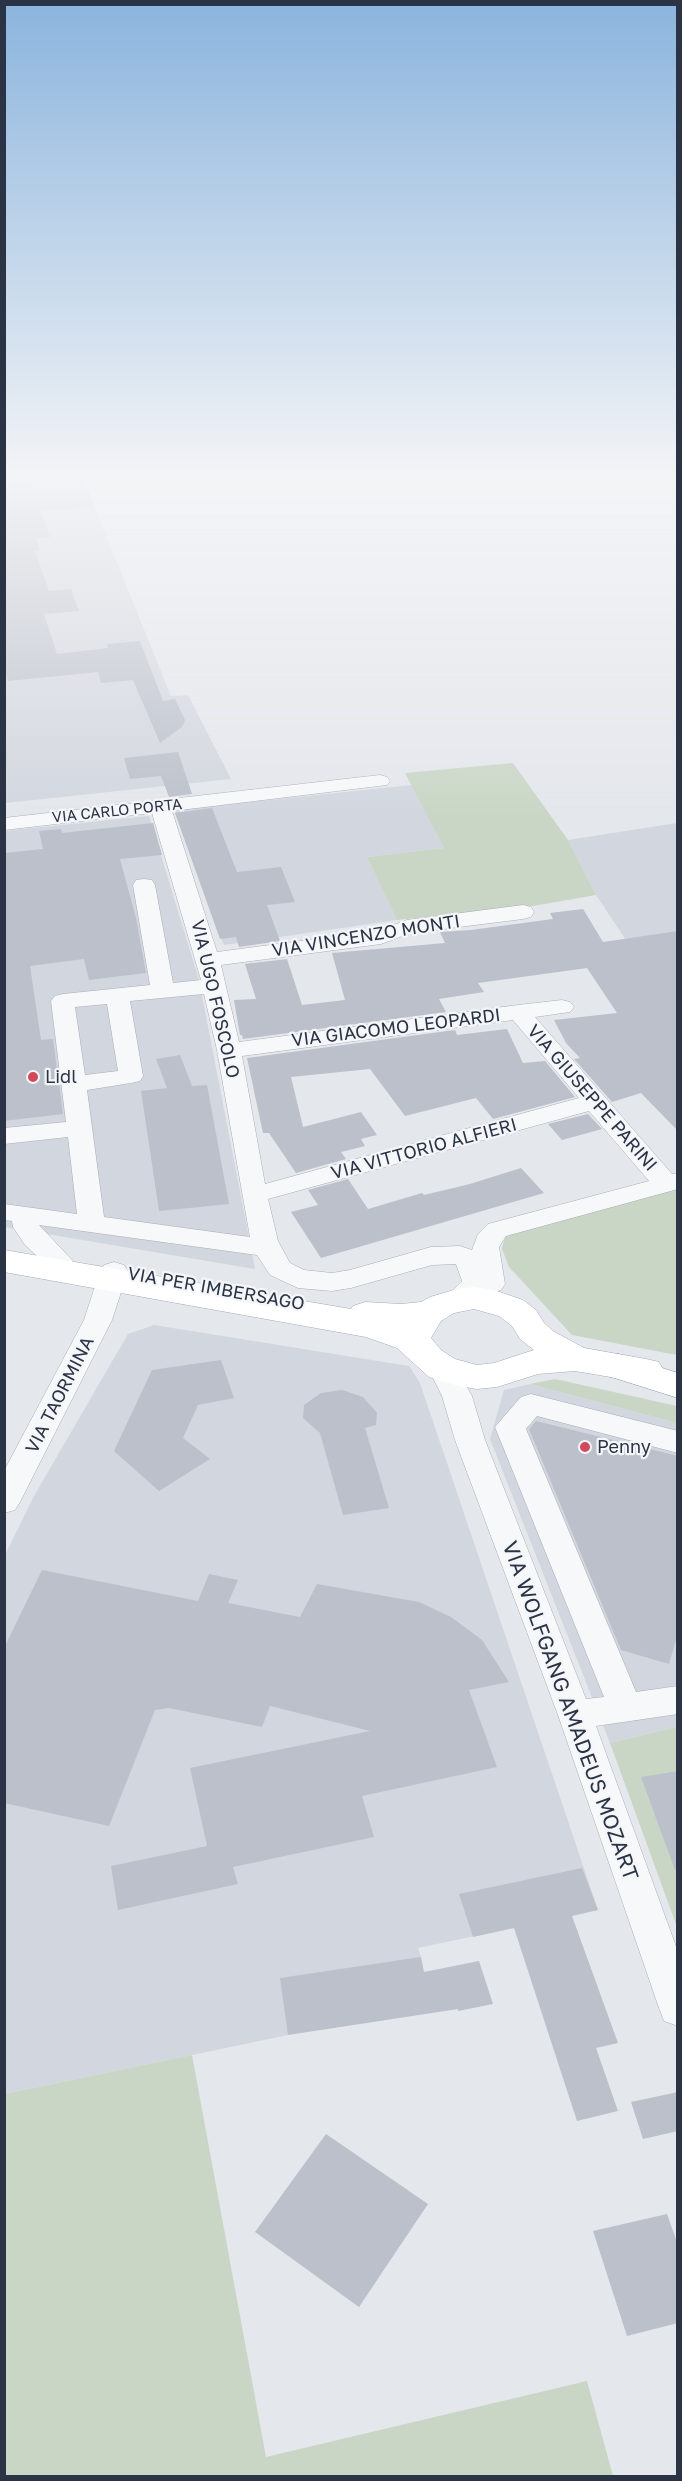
<!DOCTYPE html>
<style>
body{margin:0}
#map{position:relative;width:682px;height:2481px;overflow:hidden;background:#e4e7ec;font-family:"Golos Text",sans-serif}
canvas{display:block}
.frame{position:absolute;inset:0;border:6px solid #2b3445;pointer-events:none}
</style>
<div id="map">
<canvas width="682" height="2481"></canvas>
<div class="frame"></div>
</div>
<script>
const context = document.querySelector('canvas').getContext('2d');
context.lineJoin = 'round';
function paint(path, color) { context.fillStyle = color; context.fill(path, 'evenodd'); }
const toPath = rows => new Path2D(rows.map(r => 'M' + r).join(''));
function stroke(path, color, width, dash) { context.strokeStyle = color; context.lineWidth = width; context.lineCap = dash ? 'butt' : 'round'; context.setLineDash(dash || []); context.stroke(path); }
function label(font, color, halo, rows, align = 'center') {
  context.font = font + ' "Golos Text",sans-serif'; context.lineWidth = 4.5; context.setLineDash([]); context.textBaseline = 'middle'; context.strokeStyle = halo; context.fillStyle = color; for (const [text, x, y, turn = 0] of rows) {
    context.save(); context.translate(x, y); context.rotate((+turn || 0) * Math.PI / 180); context.textAlign = isNaN(turn) ? turn : align; if (halo) context.strokeText(text, 0, 0); context.fillText(text, 0, 0); context.restore();
  }
}
paint(toPath([
 [4,471,80,471,171,696,188,695,231,779,5,803],
 [412,785,444,848,367,857,397,920,224,945,174,810],
 [149,816,199,980,255,1269,5,1227,4,831],
 [677,823,677,1017,596,895,568,840],
 [154,1325,409,1366,420,1383,598,1910,418,1948,421,1957,288,2035,5,2094,4,1557,34,1496,128,1334],
 [530,1384,677,1423,677,1727,610,1743,490,1439,504,1390]
]), '#d2d6de');
paint(toPath([
 [513,763,568,840,596,895,533,906,397,920,367,857,444,848,405,773],
 [677,1186,677,1355,572,1335,509,1267,502,1249,505,1236],
 [555,1379,677,1406,677,1423,530,1384],
 [677,1727,677,1927,610,1743],
 [192,2055,266,2457,587,2381,613,2476,5,2476,5,2094]
]), '#c9d6c5');
paint(toPath([
 [27,473,34,492,88,488,94,507,41,511,50,537,36,538,40,551,35,551,49,591,71,589,79,611,44,614,57,654,108,648,107,644,140,641,163,701,175,699,185,720,182,727,160,743,133,680,101,683,98,672,8,681,4,668,4,475],
 [178,752,192,794,169,797,161,776,130,779,124,758],
 [212,808,237,872,281,867,295,902,267,905,280,941,239,947,236,937,220,939,175,813],
 [153,823,162,855,120,859,136,918,146,973,89,980,84,959,30,966,41,1040,53,1039,63,1114,4,1121,4,853,43,849,39,831,61,829,62,833],
 [583,909,603,942,678,931,678,1131,641,1093,612,1102,574,1059,580,1058,566,1043,554,1020,617,1013,587,968,478,983,484,992,439,999,446,1012,243,1039,242,1035,240,1035,234,1000,256,999,245,964,287,959,302,1005,345,1000,332,953,445,943,440,932,471,930,553,919,550,913],
 [507,1029,523,1063,545,1061,575,1097,493,1119,476,1098,405,1116,370,1069,291,1077,303,1127,361,1112,377,1135,361,1139,365,1146,341,1152,346,1159,296,1173,269,1133,263,1133,247,1058,455,1030,457,1035],
 [180,1055,192,1086,207,1085,229,1204,159,1211,141,1091,167,1088,156,1059],
 [588,1114,602,1129,562,1140,548,1124],
 [521,1168,544,1193,321,1258,291,1212,318,1205,308,1190,348,1179,368,1209,422,1193,424,1195,470,1184],
 [221,1360,234,1398,198,1405,183,1438,210,1459,159,1491,114,1451,152,1370],
 [342,1390,363,1397,377,1413,376,1425,365,1428,389,1508,343,1515,320,1433,303,1418,304,1405,321,1393],
 [536,1421,678,1456,678,1633,669,1664,621,1650,529,1429],
 [42,1570,198,1601,209,1574,238,1580,228,1603,300,1617,317,1584,419,1602,451,1617,482,1640,509,1682,469,1690,497,1767,362,1796,374,1837,233,1867,238,1884,118,1910,111,1866,207,1846,190,1768,370,1731,270,1706,262,1727,169,1708,155,1710,109,1826,4,1803,4,1648],
 [678,1771,678,1869,675,1870,641,1777],
 [582,1868,598,1910,572,1916,618,2043,596,2048,618,2111,577,2121,514,1928,473,1937,459,1894],
 [421,1957,424,1972,479,1961,493,2004,458,2011,458,2009,288,2035,280,1978],
 [678,2092,678,2131,643,2139,631,2102],
 [326,2134,428,2204,359,2307,255,2232],
 [667,2214,678,2245,678,2323,627,2336,593,2231]
]), '#bbc0ca');
const minor = toPath([
 [380,775,387,777,390,781,387,785,172,811,217,952,377,931,407,920,523,905,531,907,534,912,531,917,523,919,411,933,381,944,221,965,239,1042,518,1005,562,1000,570,1002,574,1007,570,1012,535,1017,672,1174,678,1173,678,1189,506,1236,499,1247,505,1284,501,1290,491,1293,484,1291,478,1301,457,1309,447,1307,443,1300,462,1281,456,1264,432,1265,351,1288,332,1291,298,1288,270,1275,257,1255,39,1225,73,1261,69,1267,59,1270,49,1267,25,1245,13,1227,12,1221,4,1220,4,1204,77,1214,68,1137,4,1144,4,1128,66,1122,51,1001,55,996,63,994,150,985,133,885,136,880,144,879,152,880,155,885,173,983,201,980,152,813,4,830,4,818,380,775],
 [204,994,217,1050,250,1237,104,1217,87,1090,131,1083,140,1081,143,1076,130,1001,204,994],
 [107,1004,118,1071,85,1075,75,1007,107,1004],
 [513,1020,579,1098,265,1184,242,1056,513,1020],
 [589,1111,649,1181,488,1224,478,1234,472,1250,460,1246,431,1247,350,1270,332,1273,304,1270,290,1263,278,1241,268,1199,589,1111],
 [114,1262,124,1265,128,1271,112,1320,20,1502,15,1510,4,1513,4,1471,84,1320,100,1271,104,1265,114,1262],
 [442,1358,452,1361,472,1396,485,1440,586,1699,604,1697,495,1427,521,1397,531,1394,678,1431,678,1453,537,1416,526,1429,636,1692,678,1686,678,1714,596,1726,678,1952,678,2026,664,2021,659,2008,558,1715,455,1440,442,1396,428,1368,432,1361,442,1358]
]);
const major = toPath([
 [4,1250,351,1309,353,1306,365,1302,401,1304,421,1302,430,1297,457,1289,474,1287,494,1290,523,1300,536,1310,544,1323,553,1331,584,1348,646,1359,659,1362,664,1371,659,1380,646,1383,575,1371,538,1374,497,1387,477,1389,459,1386,429,1377,397,1348,366,1337,4,1272,4,1250],
 [474,1309,499,1316,512,1326,520,1339,534,1350,494,1363,477,1365,455,1359,441,1350,431,1338,441,1321,454,1313,474,1309]
]);
const highway = toPath([
 [618,1354,678,1373,678,1398,605,1375,600,1366,605,1357,618,1354]
]);
stroke(minor, '#a9aeb7', 1);
stroke(major, '#a3abb8', 1);
stroke(highway, '#8b94a3', 1);
paint(minor, '#f7f8fa');
paint(major, '#fff');
paint(highway, '#fff');
const sky = context.createLinearGradient(0, 0, 0, 819);
sky.addColorStop(0, '#8bb4dd');
sky.addColorStop(0.58, '#f3f4f6');
sky.addColorStop(1, '#f3f4f600');
context.fillStyle = sky;
context.fillRect(0, 0, 682, 819);
for (const [x, y, r, color] of [
 [33,1077,6,"#d1495b"],
 [585,1447,6,"#d1495b"]
]) { const dot = new Path2D(); dot.arc(x, y, r, 0, 2 * Math.PI); context.fillStyle = color; context.fill(dot); stroke(dot, '#f4f6f9', 2); }
label('15px', '#2b3445', '#f4f6f9', [
 ["VIA CARLO PORTA",117,811,-6]
]);
label('18px', '#2b3445', '#f4f6f9', [
 ["VIA VINCENZO MONTI",366,936,-9],
 ["VIA UGO FOSCOLO",215,999,77],
 ["VIA GIACOMO LEOPARDI",396,1028,-7],
 ["VIA GIUSEPPE PARINI",592,1098,49],
 ["VIA VITTORIO ALFIERI",424,1149,-15],
 ["VIA PER IMBERSAGO",216,1289,10],
 ["VIA TAORMINA",60,1395,-63]
]);
label('18px', '#2b3445', '#f4f6f9', [
 ["Lidl",45,1077],
 ["Penny",597,1447]
], 'left');
label('21px', '#2b3445', '#f4f6f9', [
 ["VIA WOLFGANG AMADEUS MOZART",570,1711,70]
]);
</script>
